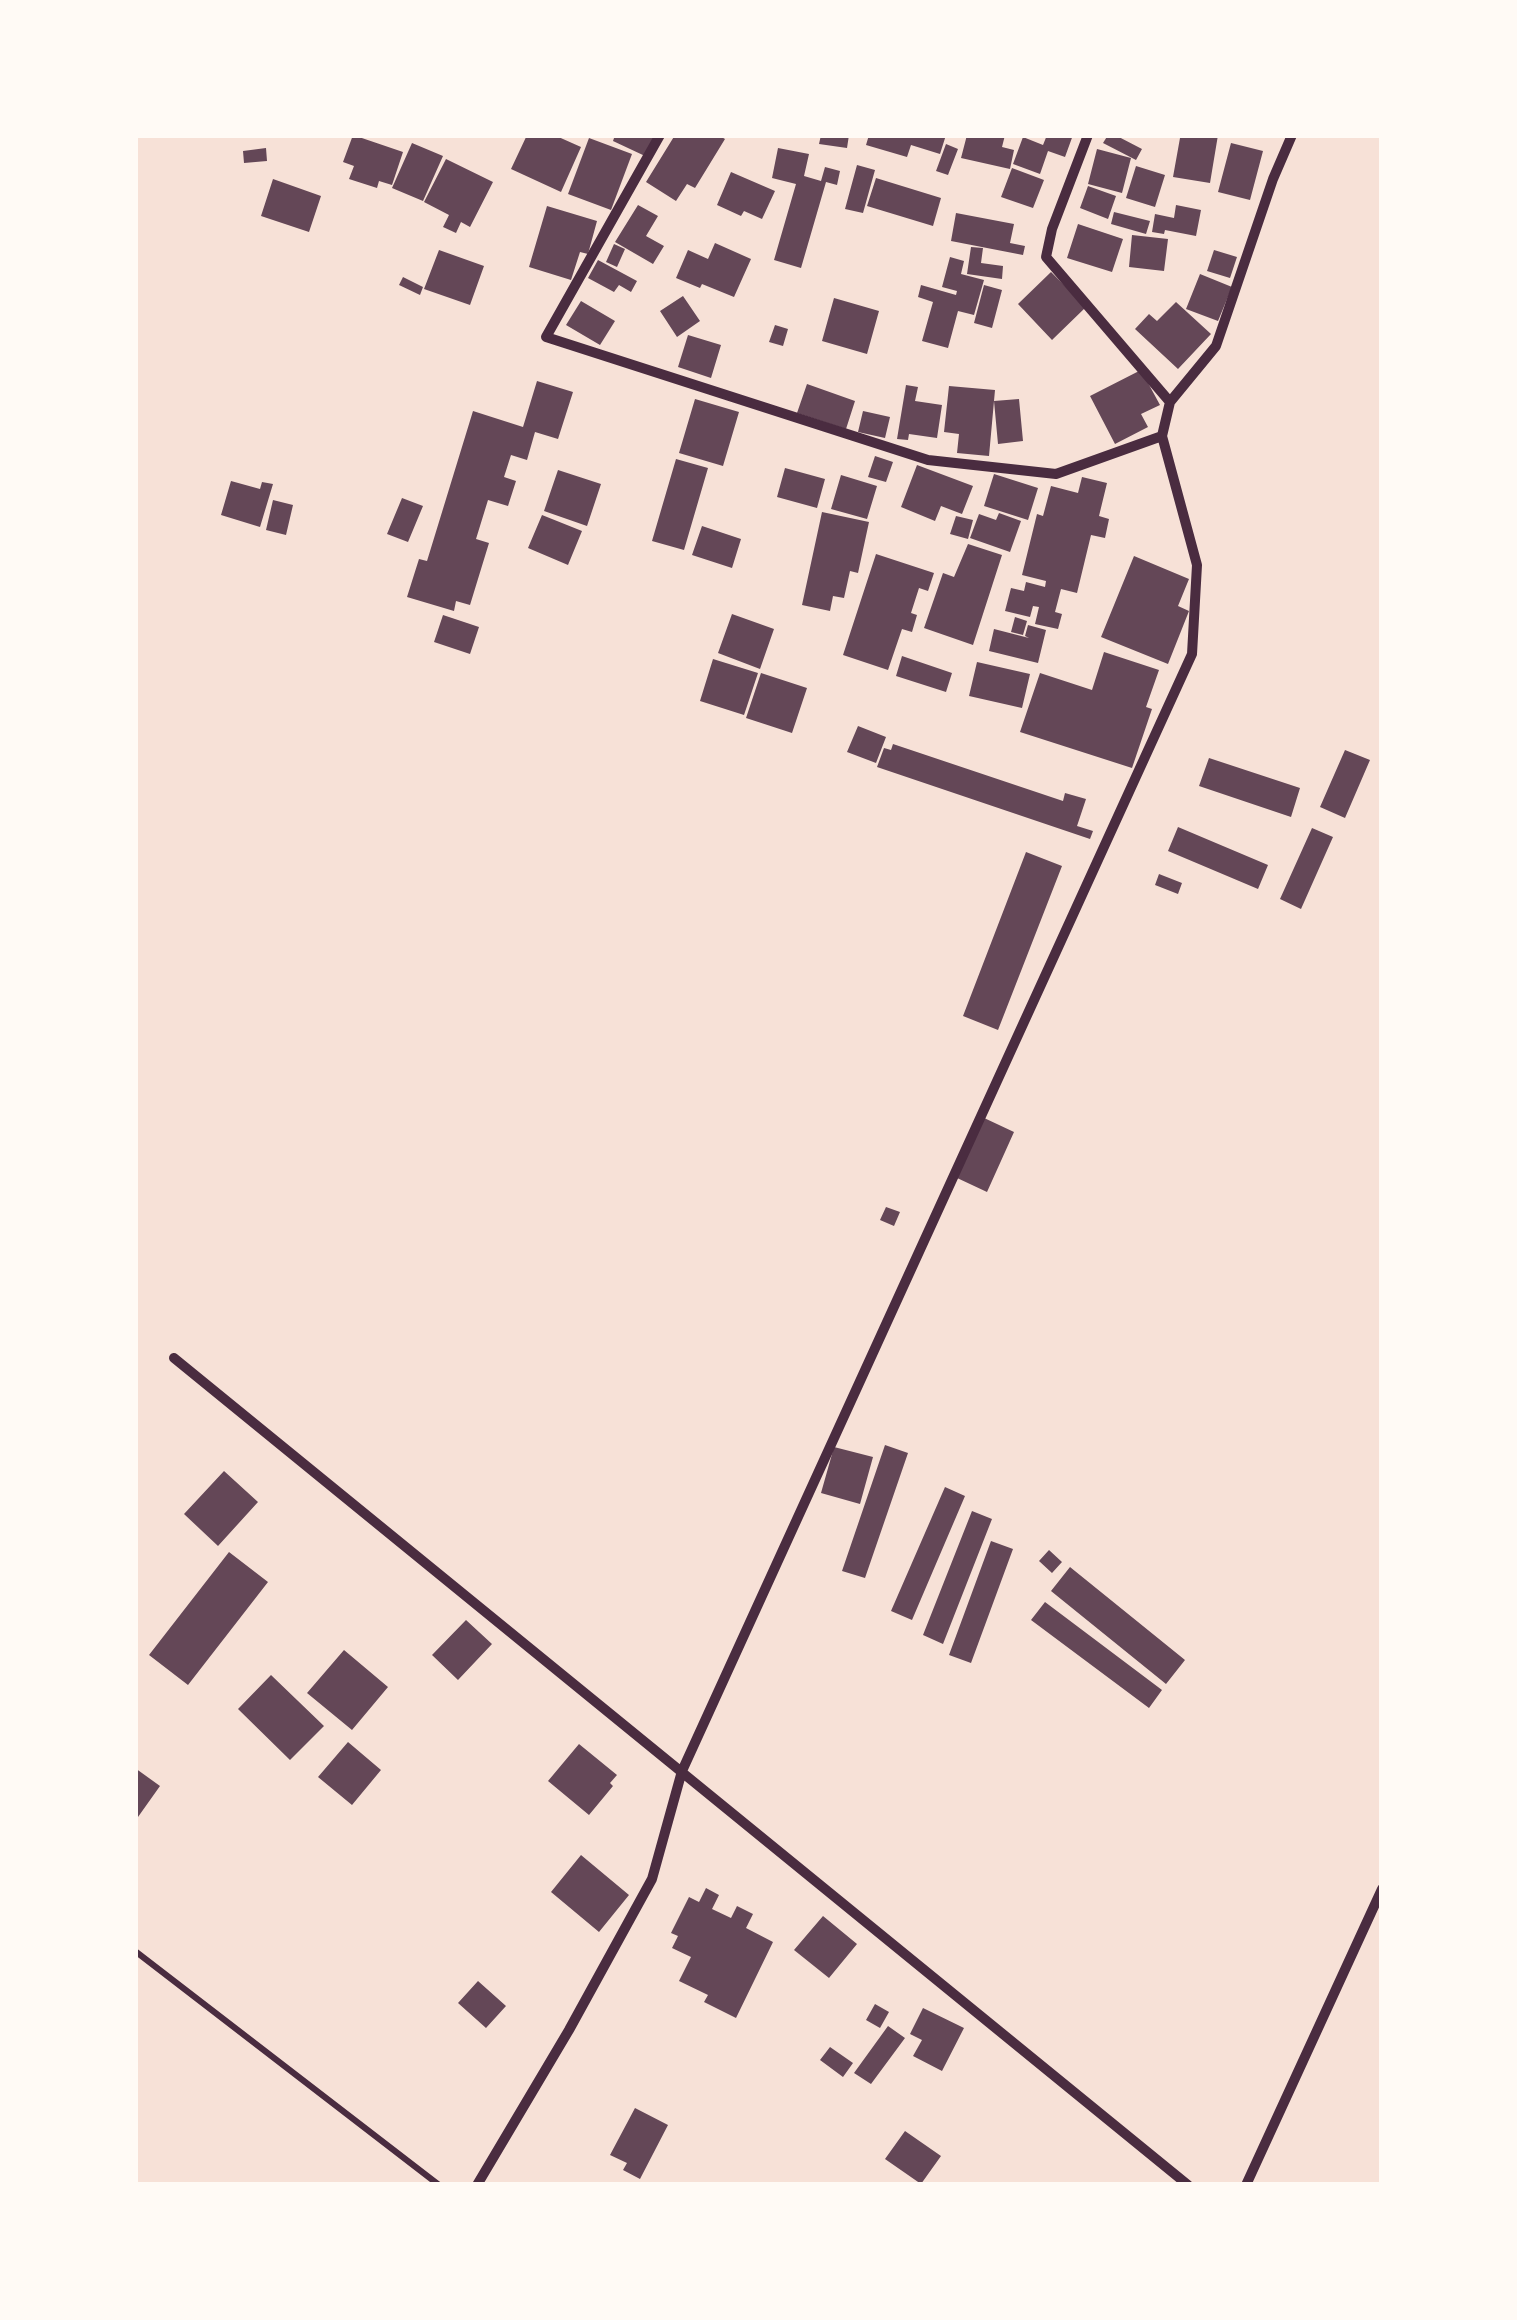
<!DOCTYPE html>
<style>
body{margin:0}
#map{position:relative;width:1517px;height:2320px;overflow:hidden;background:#f7e1d7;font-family:"Exo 2",sans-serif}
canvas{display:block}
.frame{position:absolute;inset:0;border:138px solid #fffaf5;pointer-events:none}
</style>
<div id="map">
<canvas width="1517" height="2320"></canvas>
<div class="frame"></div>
</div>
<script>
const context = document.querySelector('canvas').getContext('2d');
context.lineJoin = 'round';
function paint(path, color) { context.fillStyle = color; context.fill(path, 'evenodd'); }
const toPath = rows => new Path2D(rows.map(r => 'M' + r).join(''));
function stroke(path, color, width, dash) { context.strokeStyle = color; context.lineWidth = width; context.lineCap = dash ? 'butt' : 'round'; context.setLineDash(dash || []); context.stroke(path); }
paint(toPath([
 [353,135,403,152,392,185,379,181,377,188,349,179,354,166,343,162],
 [527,135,554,135,581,147,561,192,511,169],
 [615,135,655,135,645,156,613,141],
 [675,135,718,135,725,139,695,188,687,184,676,201,646,182],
 [821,135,849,135,847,148,819,144],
 [869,135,946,135,940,154,911,145,907,157,866,145],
 [967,135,1005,135,1002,147,1014,150,1010,169,961,158],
 [1047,135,1073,135,1065,157,1048,151,1040,174,1013,164,1023,137,1043,145],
 [1108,135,1115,135,1142,149,1136,160,1103,143],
 [1173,135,1218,135,1210,183,1173,177,1180,138],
 [589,138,632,154,611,210,568,194],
 [412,143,443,156,423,201,392,188],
 [1231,143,1263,151,1250,200,1218,192],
 [946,144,958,149,948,175,936,171],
 [266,148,267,161,244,163,243,151],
 [778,148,809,154,804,176,821,181,825,167,840,171,837,185,826,182,801,268,774,260,796,184,772,178],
 [1097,149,1131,158,1122,193,1088,184],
 [446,159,493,182,470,227,461,222,456,233,443,227,449,215,424,202],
 [857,165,875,170,863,213,845,209],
 [1136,166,1165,175,1155,207,1126,198],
 [1012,168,1044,180,1033,208,1001,197],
 [731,172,775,191,762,219,744,211,741,216,717,205],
 [876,178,941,198,933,226,867,206],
 [273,179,321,196,309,232,261,216],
 [1088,186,1116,196,1108,219,1080,208],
 [638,205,658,216,646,236,664,246,653,264,615,242],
 [1176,205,1201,210,1196,236,1165,230,1164,234,1152,232,1155,214,1174,218],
 [547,206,597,221,588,254,580,252,571,280,529,267],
 [1114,212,1150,221,1146,234,1111,224],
 [956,213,1014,224,1010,243,1025,246,1023,255,951,241],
 [1078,224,1123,239,1112,272,1067,258],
 [1132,235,1168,239,1164,271,1129,267],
 [715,243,751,259,734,297,702,284,700,288,676,278,688,250,708,259],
 [614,244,625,249,617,267,606,262],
 [971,247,983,248,981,263,1003,266,1002,279,967,274],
 [439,250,484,266,470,305,424,289],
 [1214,250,1237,257,1230,278,1207,271],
 [950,257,964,261,961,274,984,280,974,315,958,311,948,348,922,341,933,302,918,297,921,285,956,295,957,291,942,287],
 [598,260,637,281,631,292,619,285,614,292,588,278],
 [1051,272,1086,307,1052,340,1018,304],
 [1200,274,1232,287,1218,321,1186,309],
 [403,277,423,287,420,295,399,285],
 [984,285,1002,290,992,328,974,323],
 [683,296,700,321,677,337,660,311],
 [834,298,879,311,867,354,822,341],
 [581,301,615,321,600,345,566,325],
 [1176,302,1211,334,1178,369,1135,329,1149,314,1157,321],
 [775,325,788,329,783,346,769,342],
 [688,335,721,345,711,378,678,367],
 [1141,370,1160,405,1141,414,1148,427,1115,444,1090,396],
 [537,381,573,392,558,439,535,432,527,460,511,455,504,477,516,481,508,506,488,500,476,539,489,543,470,605,456,601,454,611,407,597,419,559,427,561,473,411,523,427],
 [807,384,855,401,846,429,797,413],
 [906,385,918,387,915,401,942,405,937,438,909,434,908,440,897,439],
 [949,386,995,390,989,456,957,453,959,434,944,432],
 [695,399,739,412,723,466,679,453],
 [1019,399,1023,441,998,444,994,401],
 [863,411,890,417,885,438,858,432],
 [875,456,893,462,886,482,868,477],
 [676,459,708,468,684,550,652,541],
 [917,465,973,486,962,514,941,506,935,521,901,507],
 [785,468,825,479,817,508,777,497],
 [558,470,601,484,587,526,544,511],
 [994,474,1038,488,1028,520,984,506],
 [841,475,877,486,867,519,831,509],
 [1082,477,1107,483,1099,516,1109,519,1105,538,1091,535,1077,593,1061,589,1055,612,1062,614,1058,629,1035,624,1039,607,1033,606,1030,617,1005,611,1011,588,1024,591,1026,582,1045,587,1046,581,1022,575,1037,514,1043,516,1051,486,1078,493],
 [231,481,260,489,262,482,273,484,260,527,221,515],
 [402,498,423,506,408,542,387,534],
 [273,500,293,505,286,535,266,530],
 [822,512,869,522,858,573,850,571,844,598,833,596,830,611,802,605],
 [999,513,1021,521,1010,552,970,538,979,514,996,520],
 [542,515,582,531,568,565,528,548],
 [956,516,973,520,968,539,950,534],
 [702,526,741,539,732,568,692,555],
 [968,544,1002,555,973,645,924,628,943,573,954,577],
 [876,554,934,573,928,591,919,588,911,613,917,615,912,632,902,629,888,670,843,655],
 [1134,556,1189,579,1178,606,1189,611,1168,664,1101,637],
 [732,614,774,629,760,669,718,653],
 [443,615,479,627,470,654,434,642],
 [1015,617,1027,621,1023,635,1011,632],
 [1028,625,1046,630,1038,663,989,651,994,629,1029,638,1025,636],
 [1104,652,1159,670,1146,707,1152,709,1132,768,1020,732,1040,673,1092,690],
 [902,656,952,673,946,692,896,676],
 [713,659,758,673,744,715,700,701],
 [977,662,1030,674,1022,708,969,696],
 [761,673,807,688,792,733,746,718],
 [858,726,886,737,876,763,847,752],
 [893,744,1063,801,1065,793,1086,799,1077,826,1093,831,1090,839,877,767,884,748,891,750],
 [1345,750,1370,760,1345,818,1320,807],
 [1209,758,1300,788,1291,817,1199,786],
 [1178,827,1268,865,1258,889,1168,851],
 [1312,828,1333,837,1301,909,1280,899],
 [1026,852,1062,866,998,1030,963,1016],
 [1159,874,1182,883,1178,894,1155,885],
 [982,1117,1014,1132,987,1192,955,1177],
 [886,1207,900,1212,894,1226,880,1220],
 [885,1445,908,1453,865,1578,842,1571],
 [834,1447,873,1457,860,1504,821,1493],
 [224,1471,258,1502,218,1546,184,1514],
 [945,1487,965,1496,912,1620,891,1611],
 [972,1511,992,1519,943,1644,923,1635],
 [991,1541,1013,1549,971,1663,949,1655],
 [1049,1550,1062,1562,1052,1573,1039,1561],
 [229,1552,268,1582,188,1685,149,1655],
 [1070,1567,1185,1660,1166,1684,1051,1591],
 [1045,1602,1162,1690,1149,1708,1031,1620],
 [466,1620,492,1644,458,1680,432,1655],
 [344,1650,388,1687,352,1730,307,1693],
 [271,1675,324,1726,290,1760,238,1709],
 [348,1742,381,1770,352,1805,318,1777],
 [579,1744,617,1775,610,1783,613,1786,589,1815,548,1781],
 [135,1768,160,1786,138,1817,135,1815],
 [581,1855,629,1895,599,1932,551,1892],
 [706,1888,719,1895,712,1909,731,1918,737,1906,753,1914,746,1928,773,1942,736,2018,704,2002,708,1995,679,1981,691,1957,672,1948,678,1936,671,1933,689,1897,699,1902],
 [823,1916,857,1944,829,1978,794,1950],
 [478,1981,506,2006,486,2028,458,2003],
 [875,2004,889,2012,880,2028,866,2020],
 [923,2008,964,2028,942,2071,913,2056,922,2040,910,2034],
 [888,2026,905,2038,871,2084,854,2073],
 [830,2047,853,2063,843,2077,820,2060],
 [635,2108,668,2125,640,2179,623,2170,627,2163,610,2155],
 [905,2131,941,2156,921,2184,885,2159]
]), '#644757');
stroke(toPath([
 [135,1951,439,2185]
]), '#4a2c40', 6);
stroke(toPath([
 [660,135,546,337,928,460,1056,474,1162,436],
 [1088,135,1052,229,1046,257,1170,402],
 [174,1358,1188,2185],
 [477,2185,569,2030,652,1879,682,1771,1192,654,1197,565,1162,436,1170,402,1216,346,1273,179,1292,135],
 [1246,2185,1382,1889]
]), '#4a2c40', 10);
</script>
